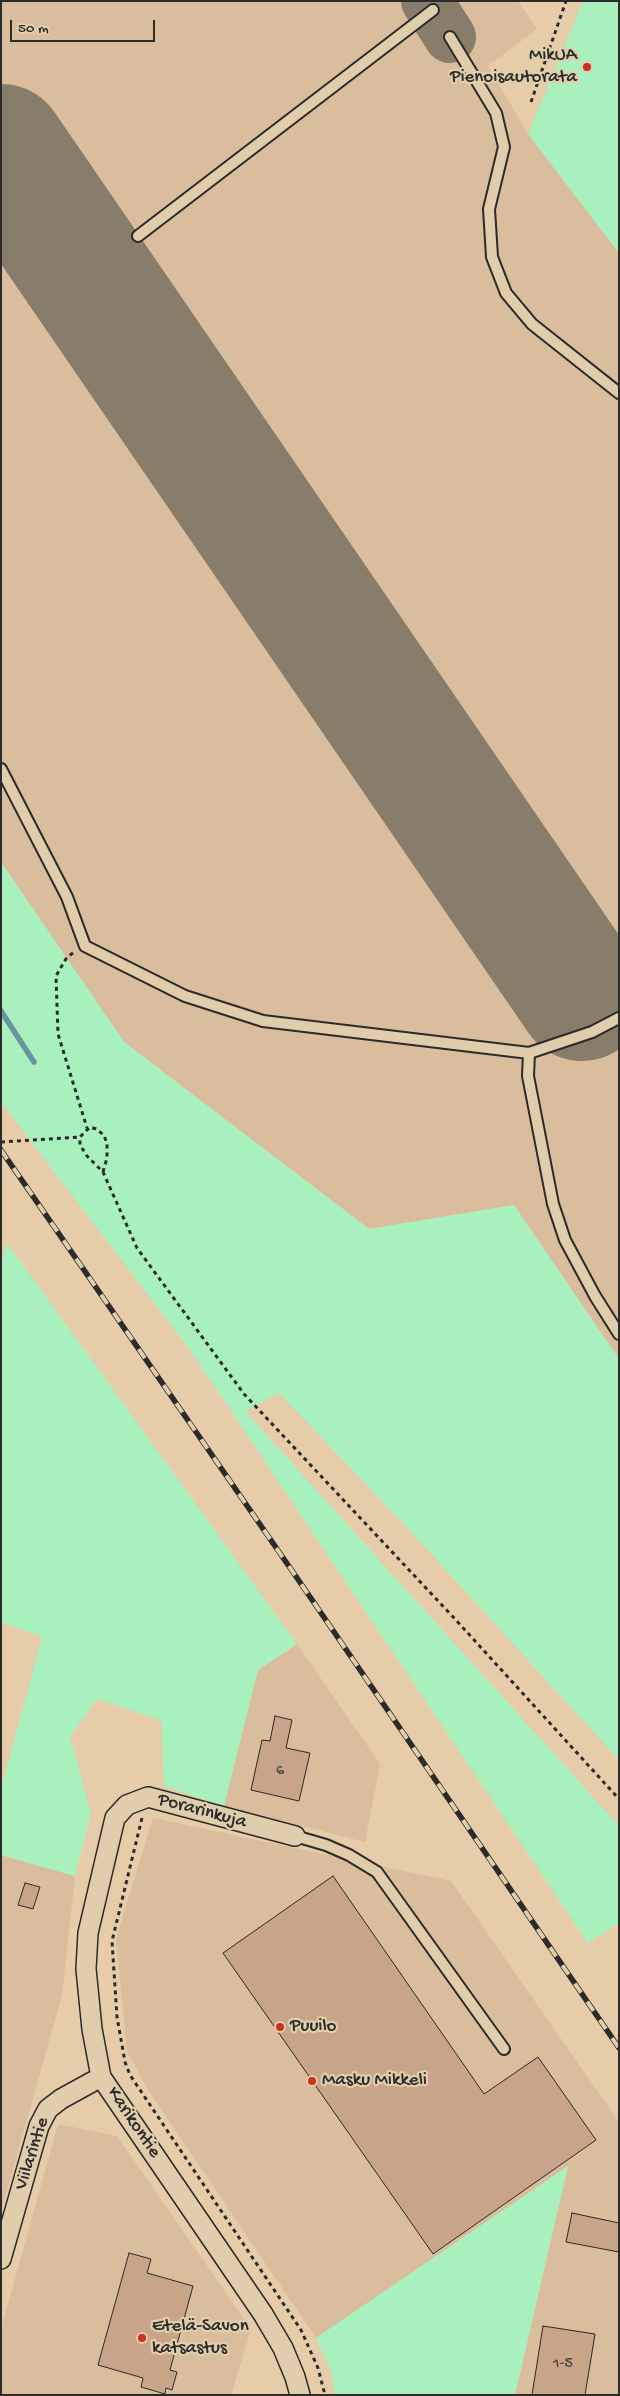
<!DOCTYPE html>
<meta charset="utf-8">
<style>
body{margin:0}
#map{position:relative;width:620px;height:2396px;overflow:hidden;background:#e6cca9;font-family:"Gochi Hand",sans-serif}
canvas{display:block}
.frame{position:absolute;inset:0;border:2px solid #2b2b2b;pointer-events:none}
.scale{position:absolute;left:10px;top:20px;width:145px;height:22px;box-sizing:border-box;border:2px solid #2b2b2b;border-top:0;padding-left:6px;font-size:15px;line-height:18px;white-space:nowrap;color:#2b2b2b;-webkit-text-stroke:4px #e0cdab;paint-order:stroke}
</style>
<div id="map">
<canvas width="620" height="2396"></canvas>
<div class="frame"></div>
<div class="scale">50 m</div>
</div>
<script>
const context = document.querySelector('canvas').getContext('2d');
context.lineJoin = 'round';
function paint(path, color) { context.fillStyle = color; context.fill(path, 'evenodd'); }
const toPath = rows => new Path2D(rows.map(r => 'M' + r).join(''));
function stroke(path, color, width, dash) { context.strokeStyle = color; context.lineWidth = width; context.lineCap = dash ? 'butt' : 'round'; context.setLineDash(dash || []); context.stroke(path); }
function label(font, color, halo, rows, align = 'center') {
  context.font = font + ' "Gochi Hand",sans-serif'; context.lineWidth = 4.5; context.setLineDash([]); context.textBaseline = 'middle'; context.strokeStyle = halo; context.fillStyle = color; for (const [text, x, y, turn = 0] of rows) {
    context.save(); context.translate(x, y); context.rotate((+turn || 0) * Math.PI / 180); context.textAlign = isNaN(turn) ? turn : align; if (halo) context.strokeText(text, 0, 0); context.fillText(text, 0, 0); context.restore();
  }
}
paint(toPath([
 [1,1,518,1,537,29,488,66,528,134,619,253,619,1359,514,1205,369,1229,124,1042,1,862],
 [297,1644,380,1764,365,1842,224,1806,258,1670],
 [153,1818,451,1881,619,2122,619,2395,515,2395,568,2166,316,2338,150,2093,127,2052,116,1939],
 [1,1855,75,1876,62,1995,1,2212],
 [58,2124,117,2136,251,2329,231,2395,1,2395,1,2329]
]), '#d9bd9d');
paint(toPath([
 [583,1,619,1,619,253,528,134],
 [1,862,124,1042,369,1229,514,1205,619,1359,619,1760,402,1522,279,1393,245,1411,619,1826,619,1923,588,1943,190,1350,1,1102],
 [7,1243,297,1644,258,1670,224,1806,164,1786,161,1720,97,1699,70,1737,91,1813,75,1876,1,1855,1,1789,42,1637,1,1622,1,1263],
 [568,2166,515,2395,335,2395,331,2371,316,2338]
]), '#a8f1be');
stroke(toPath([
 [1,1011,34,1062]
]), '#6894a2', 5.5);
stroke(toPath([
 [427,1,450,37]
]), '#887c6a', 52);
stroke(toPath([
 [1,149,582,996]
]), '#887c6a', 130);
const building = toPath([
 [275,1716,292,1720,286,1748,310,1753,299,1801,251,1790,262,1740,270,1741,275,1716],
 [333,1876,484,2094,538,2057,596,2140,433,2254,223,1953,333,1876],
 [25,1883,40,1887,33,1909,18,1905,25,1883],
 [572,2213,619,2223,619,2252,566,2242,572,2213],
 [129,2253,151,2259,147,2273,193,2286,170,2370,177,2372,172,2390,166,2388,165,2394,141,2387,143,2378,98,2365,129,2253],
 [543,2326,595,2334,585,2395,532,2395,543,2326]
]);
paint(building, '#c8a589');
stroke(building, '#2b2b2b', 1);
const service = toPath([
 [450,37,496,113,504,147,489,209,492,257,506,293,532,324,619,393],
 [138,236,433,10],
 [1,769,67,897,85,946,185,996,263,1021,529,1053,592,1032,619,1018],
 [529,1053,528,1076,553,1204,565,1240,595,1296,619,1334],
 [295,1836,326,1845,349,1855,377,1872,504,2049]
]);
const minor = toPath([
 [295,1836,148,1797,127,1805,115,1818,88,1933,86,1969,92,2029,101,2077,263,2314,283,2348,295,2377,300,2395],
 [1,2259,39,2126,48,2109,61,2099,101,2077]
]);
stroke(service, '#2b2b2b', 14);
stroke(minor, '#2b2b2b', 22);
stroke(toPath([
 [531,102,566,1],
 [73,953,67,957,56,976,58,1034,87,1128],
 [1,1142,80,1137],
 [103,1172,107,1158,107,1144,104,1135,96,1129,90,1127,80,1137,80,1145,87,1156,103,1172,137,1248,244,1394,455,1619,619,1799],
 [142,1818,112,1941,117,2017,125,2062,130,2075,301,2330,318,2368,325,2395]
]), '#2b2b2b', 3, [4, 4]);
stroke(service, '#e0cdab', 10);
stroke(minor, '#e0cdab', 19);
const rail = toPath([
 [1,1150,295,1575,619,2048]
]);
stroke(rail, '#2b2b2b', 5.5);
stroke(rail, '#e0cdab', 4, [11]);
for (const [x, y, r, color] of [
 [587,67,5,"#c8321e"],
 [280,2027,5,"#c8321e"],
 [312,2081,5,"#c8321e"],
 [142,2338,5,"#c8321e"]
]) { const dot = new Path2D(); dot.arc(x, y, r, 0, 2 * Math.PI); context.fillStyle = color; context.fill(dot); stroke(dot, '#e0cdab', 2); }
label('16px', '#524a42', null, [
 ["6",280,1772],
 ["1-5",563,2365]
]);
label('19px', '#2b2b2b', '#e0cdab', [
 ["MikUA",577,56,"right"],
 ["Pienoisautorata",577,78,"right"],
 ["Puuilo",290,2027],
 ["Masku Mikkeli",322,2081],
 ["Etelä-Savon",152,2327],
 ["katsastus",152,2349]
], 'left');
label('19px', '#2b2b2b', '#e0cdab', [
 ["Porarinkuja",202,1812,15],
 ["Karikontie",133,2123,56],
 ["Viilarintie",33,2154,-72]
]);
</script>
